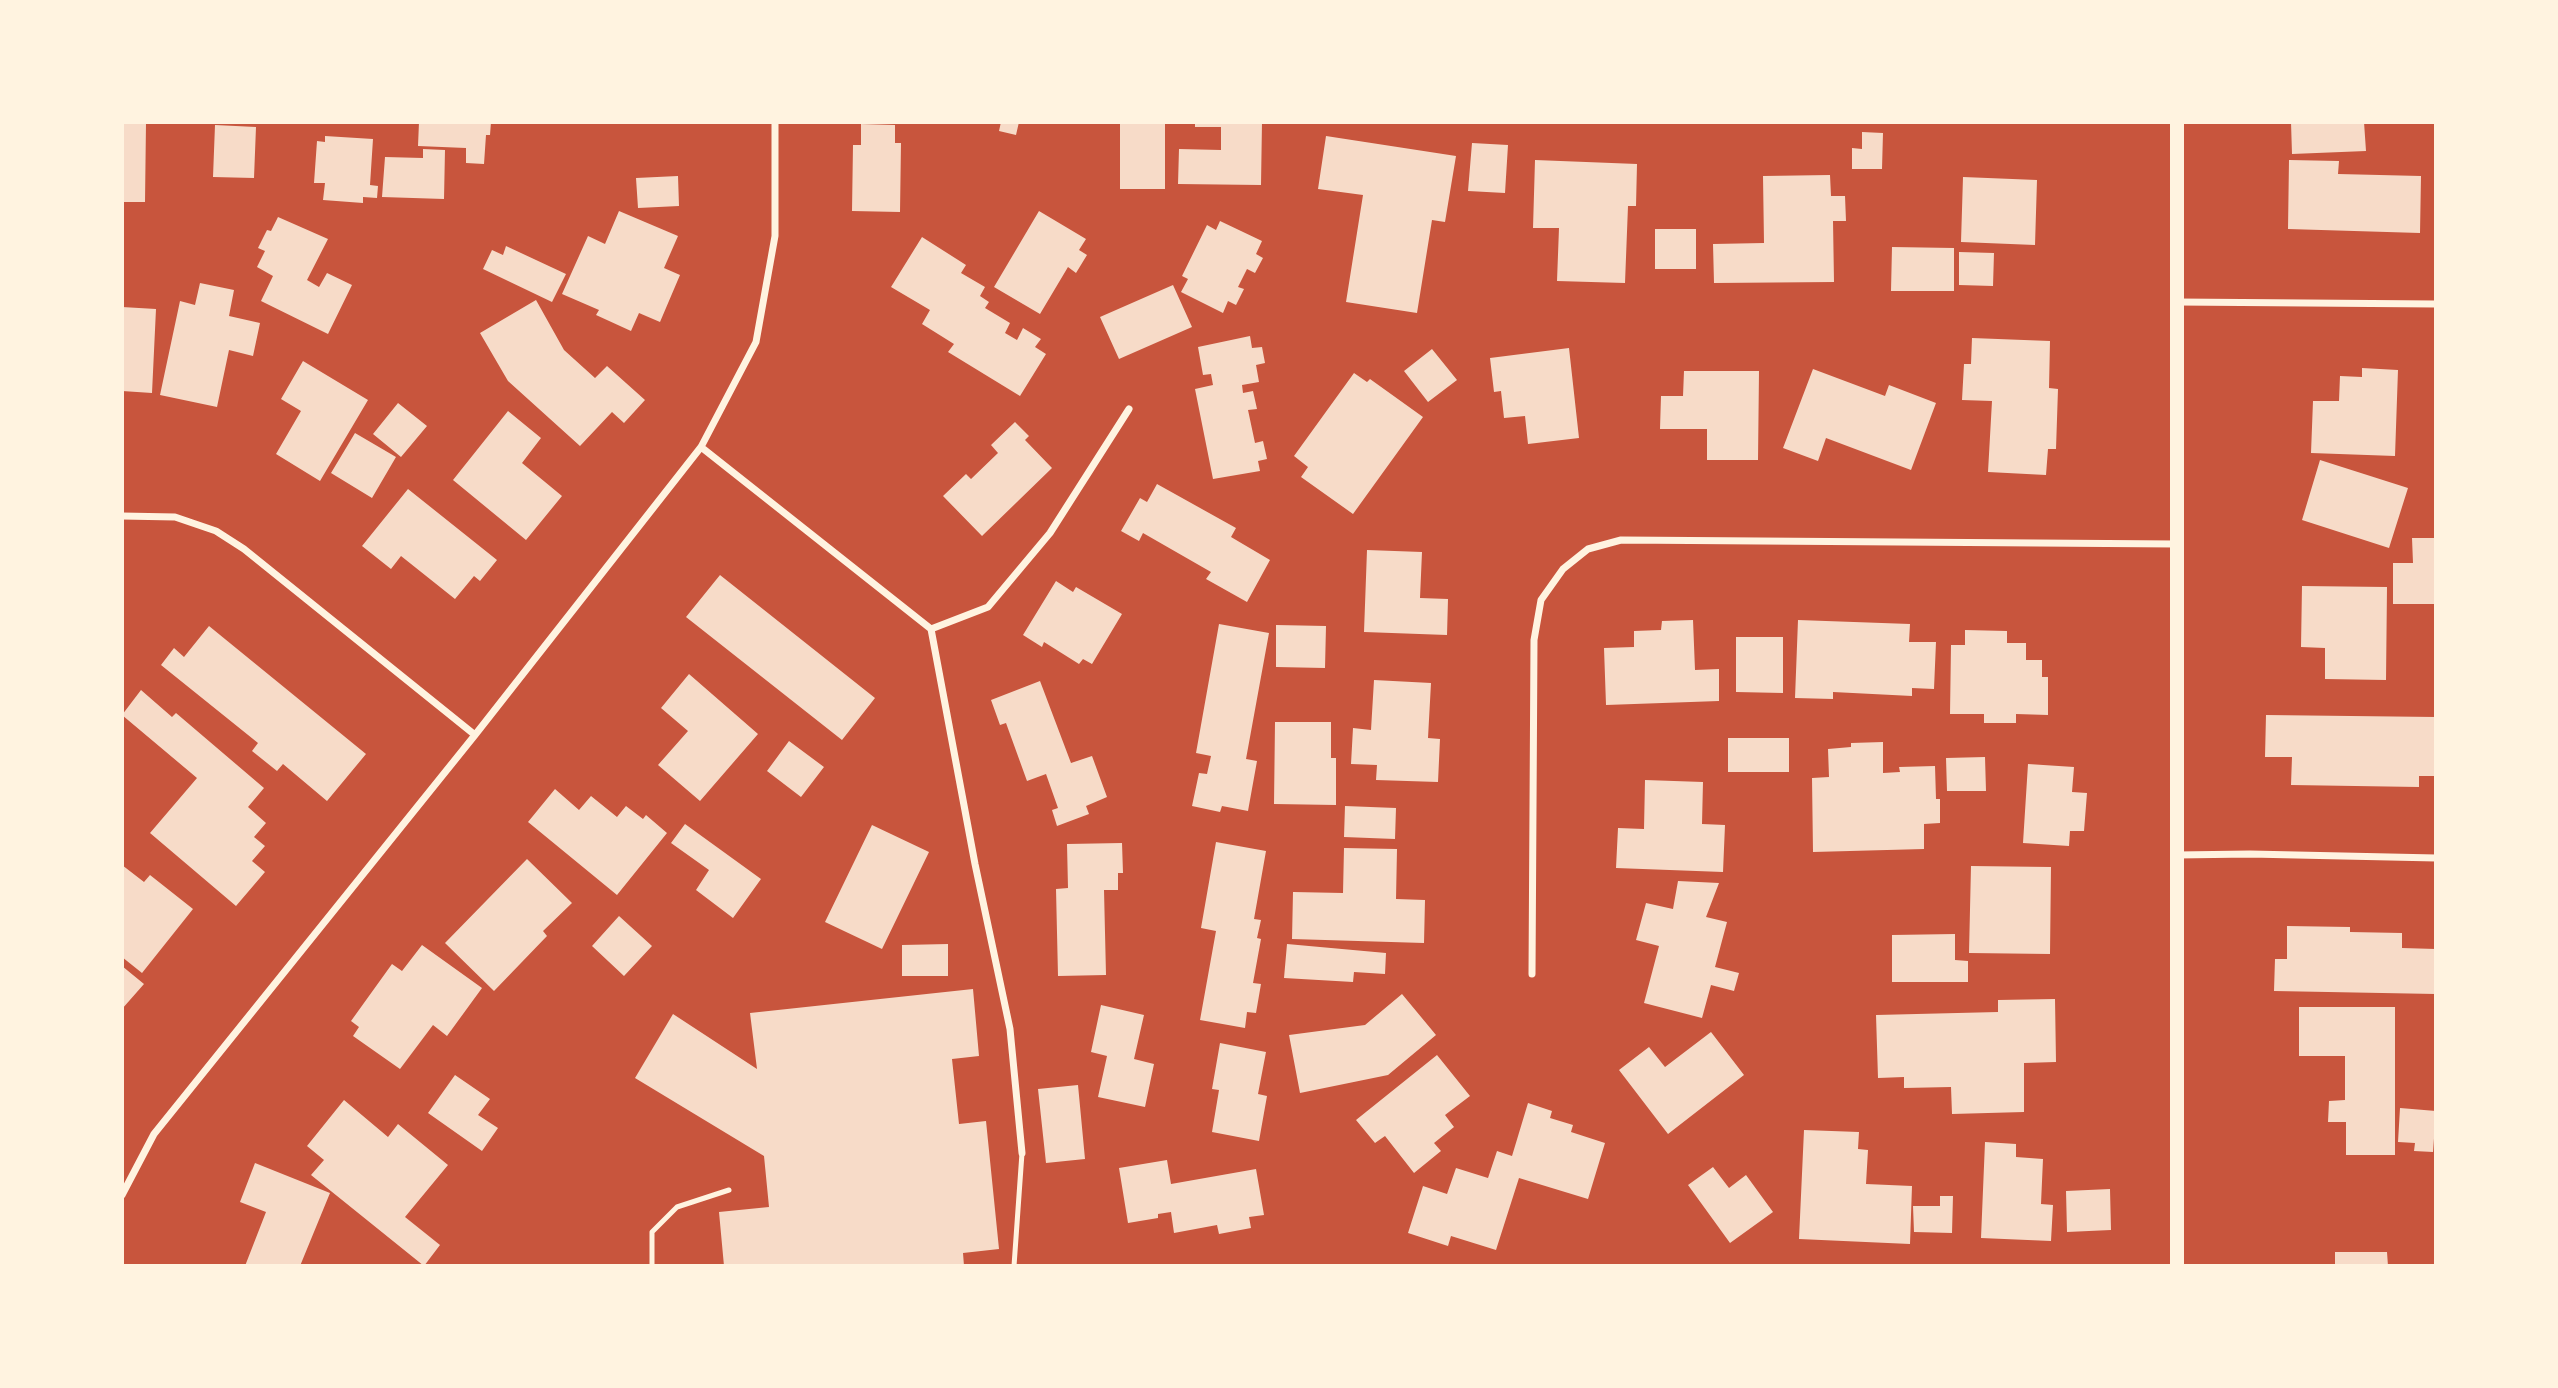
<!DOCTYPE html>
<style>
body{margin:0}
#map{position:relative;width:2558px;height:1388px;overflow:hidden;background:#c8553d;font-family:"Roboto Serif",serif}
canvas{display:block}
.frame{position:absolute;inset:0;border:124px solid #fff3e0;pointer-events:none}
</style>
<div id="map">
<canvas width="2558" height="1388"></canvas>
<div class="frame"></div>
</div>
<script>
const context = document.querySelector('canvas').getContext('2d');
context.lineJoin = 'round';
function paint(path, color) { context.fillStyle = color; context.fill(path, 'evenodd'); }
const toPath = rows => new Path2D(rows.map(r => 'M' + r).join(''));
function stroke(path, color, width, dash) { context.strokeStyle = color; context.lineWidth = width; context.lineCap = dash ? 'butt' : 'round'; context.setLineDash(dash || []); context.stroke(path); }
paint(toPath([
 [419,122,491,122,490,135,486,135,484,164,466,163,466,148,418,146],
 [1001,122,1019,122,1016,135,999,131],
 [1120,122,1165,122,1165,189,1120,189],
 [1195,122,1262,122,1261,185,1178,184,1179,149,1221,150,1221,127,1195,127],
 [2291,122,2364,122,2366,151,2292,154],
 [122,123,146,123,145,202,122,202],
 [861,124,895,125,895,143,901,143,900,212,852,211,853,145,861,145],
 [215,125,256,127,254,178,213,177],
 [1862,132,1883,133,1882,169,1852,169,1852,148,1862,149],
 [325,136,373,139,370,185,378,186,377,198,363,197,363,203,323,200,325,183,314,183,317,141,325,142],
 [1326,136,1456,156,1445,222,1432,220,1417,313,1346,302,1363,195,1318,189],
 [1472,143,1508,145,1505,193,1468,191],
 [423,149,445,150,444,199,382,197,385,157,423,158],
 [1535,160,1637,164,1636,206,1628,206,1625,283,1557,281,1559,228,1533,228],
 [2289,160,2339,161,2338,174,2421,176,2420,233,2288,229],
 [1830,175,1831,196,1845,196,1846,221,1833,221,1834,282,1714,283,1713,244,1764,243,1763,176],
 [678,176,679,206,638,208,636,178],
 [1963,177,2037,180,2035,245,1961,242],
 [619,211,678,236,664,268,680,275,660,322,639,313,631,331,596,315,599,310,562,294,588,236,605,244],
 [1039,211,1086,239,1079,250,1087,255,1076,273,1068,267,1040,314,994,287],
 [278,217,328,239,307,280,319,287,327,273,352,285,328,334,261,301,273,276,257,267,265,251,258,248,267,230,271,231],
 [1220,221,1262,241,1256,254,1263,258,1255,273,1247,269,1238,287,1244,289,1236,305,1228,301,1223,313,1181,292,1188,279,1182,276,1207,225,1216,230],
 [1655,229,1696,229,1696,269,1655,269],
 [922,237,966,265,961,273,985,287,980,296,989,302,985,308,1010,323,1005,333,1017,340,1023,328,1041,339,1035,347,1046,354,1020,396,948,352,954,344,922,324,930,310,891,287],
 [506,246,566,274,552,302,483,269,492,250,503,255],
 [1892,247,1954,248,1954,291,1891,291],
 [1959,252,1994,253,1993,286,1959,285],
 [200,283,234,290,229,316,260,323,253,356,229,350,217,407,160,395,180,301,195,305],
 [1173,285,1192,327,1119,359,1100,317],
 [536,300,564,350,595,378,607,366,645,400,624,423,612,412,580,446,508,381,480,333],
 [122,307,156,309,152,393,122,391],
 [1250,336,1252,348,1262,347,1265,363,1256,365,1259,382,1242,385,1243,393,1253,391,1257,409,1248,410,1255,443,1263,441,1267,459,1258,461,1260,471,1213,479,1195,389,1213,385,1211,374,1203,375,1198,347],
 [1972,338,2050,341,2049,388,2058,389,2056,449,2048,449,2046,475,1988,472,1992,401,1962,400,1964,364,1971,364],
 [1569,348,1579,438,1528,444,1525,416,1504,418,1501,391,1494,392,1490,358],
 [1432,349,1457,380,1428,402,1404,371],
 [303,361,368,400,320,481,276,454,301,411,281,399],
 [2362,368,2398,370,2395,456,2311,453,2313,401,2339,401,2340,376,2362,377],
 [1813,369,1885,396,1889,385,1936,403,1911,470,1826,438,1818,461,1783,448],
 [1684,371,1759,371,1758,460,1707,460,1707,429,1660,429,1661,396,1683,396],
 [1354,373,1367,382,1370,379,1423,417,1353,514,1301,477,1308,467,1294,456],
 [398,403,427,426,401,457,373,434],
 [508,411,541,438,522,463,562,496,526,540,453,480],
 [1015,422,1029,436,1025,440,1052,468,982,536,943,496,966,474,971,479,998,453,991,445],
 [355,433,396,457,372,498,331,473],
 [2320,460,2408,488,2389,548,2302,520],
 [1157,484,1236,528,1231,537,1270,560,1247,602,1206,579,1211,572,1143,533,1139,541,1121,531,1140,498,1147,502],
 [408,489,497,560,480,581,474,576,455,599,401,556,391,569,362,546],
 [2412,538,2436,538,2436,604,2393,604,2393,563,2413,563],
 [1367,550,1422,552,1420,598,1448,599,1447,635,1364,632],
 [720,575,875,698,842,740,686,617],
 [1056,581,1073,592,1076,587,1122,614,1092,664,1083,659,1079,664,1044,642,1042,647,1023,635],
 [2302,586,2387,587,2386,680,2325,679,2325,648,2301,647],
 [1693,620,1695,670,1719,669,1719,701,1606,705,1604,648,1634,647,1634,631,1661,630,1662,621],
 [1798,620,1910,624,1909,642,1936,642,1934,689,1912,688,1912,696,1833,692,1833,699,1795,698],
 [1219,624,1269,633,1246,759,1257,761,1248,811,1222,806,1220,812,1192,806,1199,773,1207,774,1211,756,1196,753],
 [1276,625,1326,626,1325,668,1276,667],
 [209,626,366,754,327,801,283,764,277,771,252,751,258,743,161,665,174,648,184,657],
 [1965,630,2007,631,2007,643,2026,643,2026,660,2042,660,2042,677,2048,677,2048,715,2016,714,2016,723,1984,723,1984,714,1950,714,1951,645,1965,645],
 [1736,637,1783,637,1783,693,1736,692],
 [689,674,758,734,700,801,658,765,688,731,661,708],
 [1374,680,1431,683,1428,738,1440,739,1438,782,1376,780,1377,765,1351,764,1353,728,1371,730],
 [1040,681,1071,763,1092,756,1107,797,1086,806,1089,814,1057,826,1052,810,1058,808,1046,774,1027,781,1006,723,1000,725,991,700],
 [141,690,172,717,176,713,264,788,248,807,266,823,254,837,265,846,252,861,265,872,236,906,150,833,197,778,122,715],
 [2266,715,2436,717,2436,776,2419,776,2419,787,2291,785,2292,757,2265,757],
 [1275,722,1331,722,1331,758,1336,758,1336,805,1274,804],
 [1728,738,1789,738,1789,772,1728,772],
 [789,741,824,767,801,797,767,771],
 [1883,742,1883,773,1900,772,1899,767,1935,766,1936,799,1940,799,1940,823,1924,824,1924,849,1813,852,1812,778,1829,777,1828,749,1851,747,1851,743],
 [1985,757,1986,791,1947,791,1946,758],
 [2028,764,2074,767,2072,792,2087,793,2084,831,2070,831,2069,846,2023,843],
 [1645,780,1703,782,1702,824,1725,825,1723,872,1616,868,1618,828,1644,829],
 [555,789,579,810,591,796,617,817,626,806,643,819,646,815,667,833,617,895,528,822],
 [1345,806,1396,808,1395,839,1344,837],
 [685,824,761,879,733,918,696,890,709,870,671,843],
 [872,825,929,852,882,949,825,922],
 [1216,842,1266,851,1254,919,1261,920,1257,938,1261,939,1253,983,1261,984,1256,1013,1247,1012,1245,1028,1200,1020,1216,931,1201,928],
 [1122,843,1123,873,1118,873,1118,890,1104,890,1106,975,1058,976,1056,889,1068,888,1067,844],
 [1344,848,1397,849,1396,899,1425,900,1424,943,1292,939,1293,892,1343,893],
 [527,859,572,903,543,931,547,936,494,991,445,943],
 [122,865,144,882,150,875,193,909,142,973,122,957],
 [1971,866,2051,867,2050,954,1969,953],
 [1678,881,1719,883,1706,917,1727,922,1715,967,1739,973,1734,991,1711,985,1702,1018,1644,1003,1659,946,1636,940,1646,903,1673,909],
 [619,916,652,946,624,976,592,946],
 [2287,926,2350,927,2350,932,2402,933,2402,948,2436,949,2436,994,2274,991,2275,959,2287,959],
 [1955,934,1955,960,1968,961,1968,982,1892,982,1892,935],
 [948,944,948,976,902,976,902,945],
 [1287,944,1386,953,1385,974,1354,972,1353,982,1284,978],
 [422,945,482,988,447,1036,433,1025,400,1069,353,1036,359,1027,351,1021,392,964,402,971],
 [122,966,144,984,122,1009],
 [973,989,979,1056,952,1059,959,1124,986,1121,999,1249,963,1253,964,1266,724,1266,719,1212,769,1207,764,1156,635,1078,673,1014,757,1069,750,1013],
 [1402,994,1436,1035,1388,1075,1300,1093,1289,1035,1365,1025],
 [2055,999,2056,1062,2024,1063,2024,1112,1952,1114,1951,1087,1904,1088,1904,1077,1878,1078,1876,1015,1998,1012,1998,1000],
 [1101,1005,1144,1015,1134,1059,1154,1064,1145,1107,1098,1097,1107,1056,1091,1052],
 [2299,1007,2395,1007,2395,1155,2346,1155,2346,1122,2328,1122,2329,1101,2345,1100,2345,1056,2299,1056],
 [1711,1032,1744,1075,1668,1134,1619,1070,1649,1047,1665,1067],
 [1220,1043,1266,1052,1258,1094,1267,1096,1259,1141,1212,1132,1219,1090,1212,1089],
 [1437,1055,1470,1096,1445,1115,1454,1127,1434,1143,1441,1151,1414,1173,1385,1136,1375,1143,1356,1120],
 [455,1075,490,1099,478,1115,498,1128,482,1151,428,1113],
 [1078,1085,1085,1159,1046,1163,1038,1089],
 [344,1100,388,1137,398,1124,448,1165,405,1217,440,1245,424,1266,311,1175,324,1160,307,1146],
 [1528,1103,1552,1111,1550,1118,1573,1125,1571,1132,1605,1143,1588,1199,1519,1178,1496,1250,1451,1236,1448,1246,1408,1233,1423,1186,1447,1194,1456,1168,1488,1178,1497,1151,1512,1156],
 [2400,1108,2436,1111,2433,1152,2414,1151,2415,1143,2398,1142],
 [1804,1130,1859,1132,1858,1149,1868,1150,1866,1184,1912,1186,1910,1244,1799,1239],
 [1985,1142,2016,1144,2016,1157,2043,1159,2041,1204,2053,1205,2051,1241,1981,1238],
 [1167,1160,1171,1184,1256,1169,1264,1215,1249,1217,1251,1228,1219,1234,1217,1225,1174,1233,1171,1212,1158,1214,1158,1218,1128,1223,1119,1168],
 [255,1163,330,1193,300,1266,245,1266,266,1212,240,1202],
 [1713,1167,1729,1188,1746,1175,1773,1212,1730,1243,1688,1185],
 [2110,1189,2111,1230,2067,1232,2066,1191],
 [1940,1196,1953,1196,1952,1233,1914,1232,1913,1206,1940,1206],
 [2335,1252,2387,1252,2388,1266,2335,1266]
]), '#f7dbc8');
stroke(toPath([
 [652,1266,652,1232,677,1207,729,1190],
 [1014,1266,1022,1153]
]), '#fff3e0', 5);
stroke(toPath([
 [2177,302,2436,304],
 [701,447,931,629,975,864,1010,1029,1022,1153],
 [122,516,175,517,216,531,244,549,475,735],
 [931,629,988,607,1050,533,1129,409],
 [2177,855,2250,854,2436,858],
 [1532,974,1534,640,1541,600,1563,569,1588,549,1621,540,2176,544],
 [122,1195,154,1134,475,735,701,447,756,342,775,236,775,122]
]), '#fff3e0', 7);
stroke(toPath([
 [2177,122,2177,1266]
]), '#fff3e0', 14);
</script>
